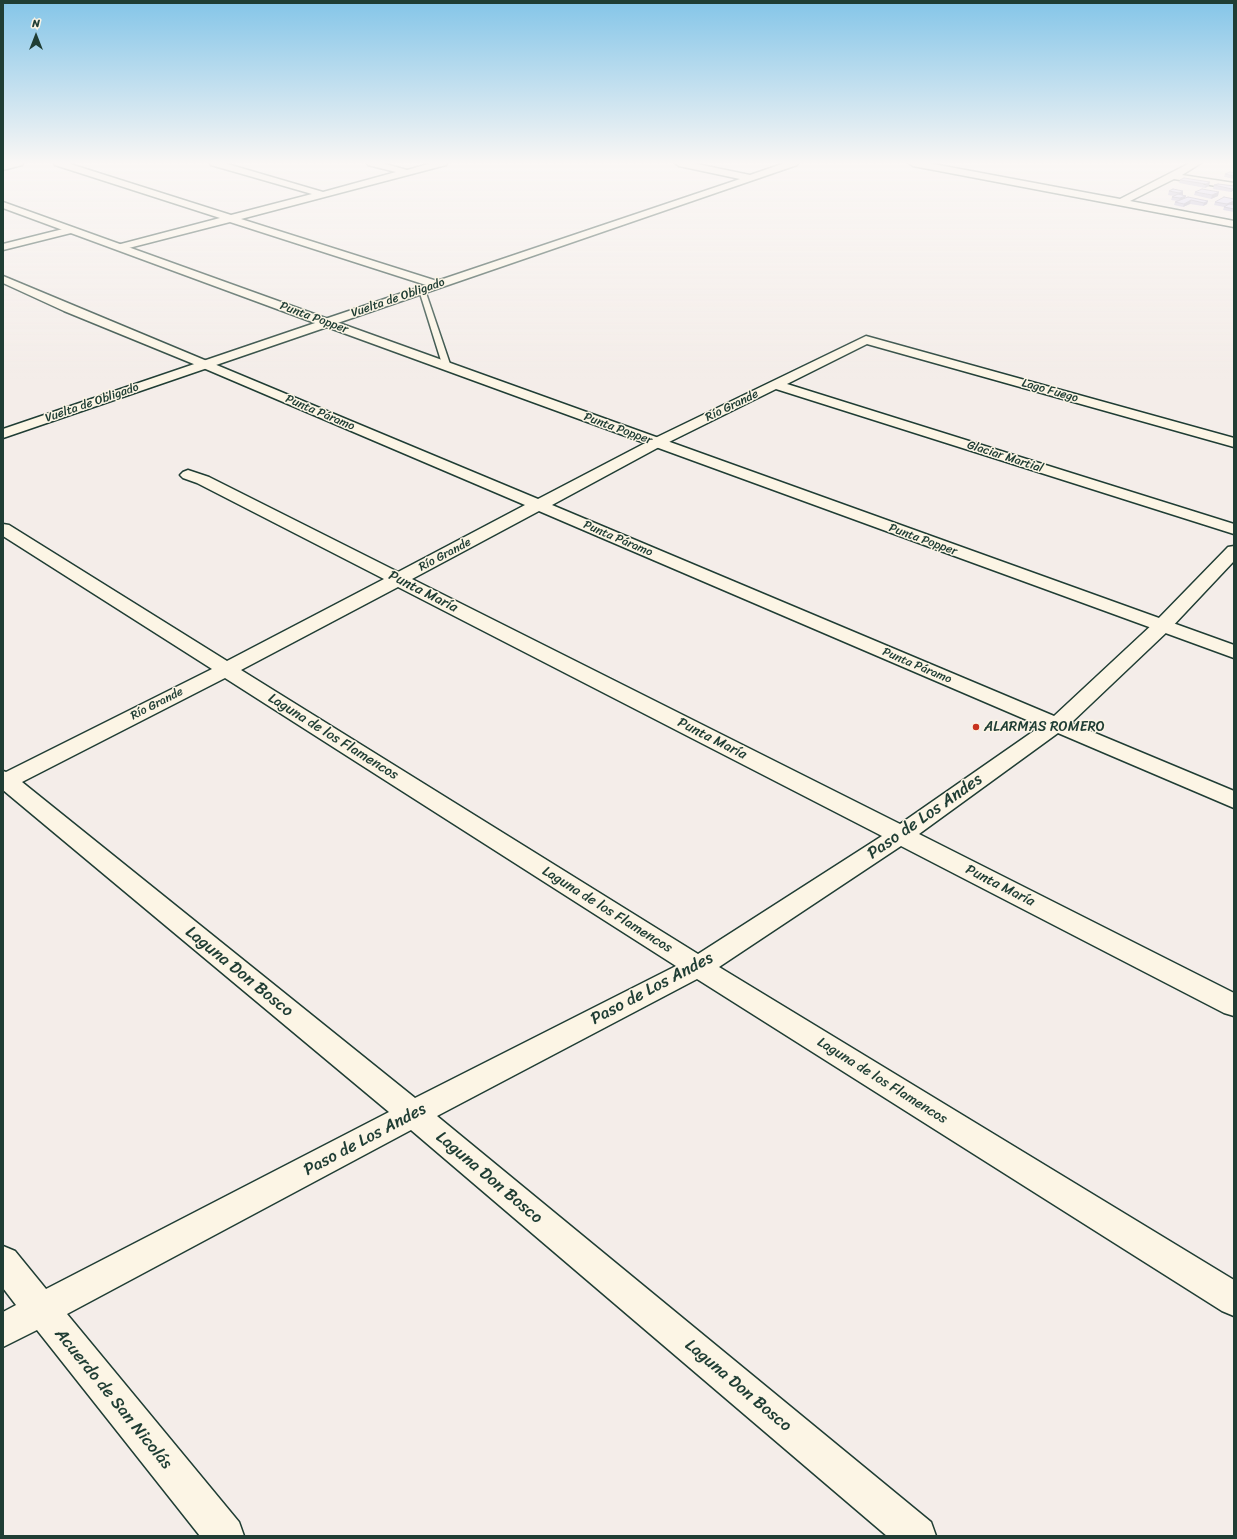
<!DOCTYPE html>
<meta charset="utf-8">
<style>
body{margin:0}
#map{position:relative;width:1237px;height:1539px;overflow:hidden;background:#f4ede9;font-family:Sriracha,sans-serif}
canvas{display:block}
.frame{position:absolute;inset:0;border:4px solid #1f3d34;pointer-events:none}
.north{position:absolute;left:16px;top:16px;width:40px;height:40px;-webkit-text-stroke:3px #fcf5e5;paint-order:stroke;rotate:0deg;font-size:11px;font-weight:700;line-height:16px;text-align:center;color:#1f3d34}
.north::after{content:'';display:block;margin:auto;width:14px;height:18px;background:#1f3d34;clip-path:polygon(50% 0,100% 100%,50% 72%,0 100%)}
</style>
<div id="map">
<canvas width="1237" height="1539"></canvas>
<div class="frame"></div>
<div class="north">N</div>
</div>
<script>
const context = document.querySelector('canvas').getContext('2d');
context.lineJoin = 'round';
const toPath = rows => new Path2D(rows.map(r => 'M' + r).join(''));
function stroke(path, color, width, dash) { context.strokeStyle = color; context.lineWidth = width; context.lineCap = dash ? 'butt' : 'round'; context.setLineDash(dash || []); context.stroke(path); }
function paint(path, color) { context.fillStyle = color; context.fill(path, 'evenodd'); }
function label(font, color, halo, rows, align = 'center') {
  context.font = font + ' Sriracha,sans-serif'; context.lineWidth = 3; context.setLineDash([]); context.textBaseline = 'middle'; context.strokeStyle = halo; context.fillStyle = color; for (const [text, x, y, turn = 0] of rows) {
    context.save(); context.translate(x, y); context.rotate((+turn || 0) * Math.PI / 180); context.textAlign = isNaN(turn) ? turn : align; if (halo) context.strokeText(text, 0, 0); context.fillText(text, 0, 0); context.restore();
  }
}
const service = toPath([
 [422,288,425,290,451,367,450,369,447,369,443,367,419,290,422,288]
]);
const minor = toPath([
 [8,163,23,163,22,165,3,170,3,164,8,163],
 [54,163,67,163,231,215,312,194,211,165,210,163,224,163,323,192,396,172,368,165,367,163,382,163,407,170,432,163,447,163,446,165,241,219,437,281,740,179,679,166,675,163,692,163,750,175,785,163,798,163,797,165,326,327,322,326,320,323,322,320,426,285,230,222,121,250,117,249,116,247,117,245,220,218,55,165,54,163],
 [909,163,928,163,1120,199,1190,163,1201,163,1182,175,1234,183,1234,189,1174,179,1130,201,1234,221,1234,227,913,166,909,163],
 [71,227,76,230,75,232,3,250,3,244,71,227],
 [3,276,538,499,651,440,866,336,1234,438,1234,447,867,344,787,384,1234,524,1234,534,776,389,661,446,552,505,1054,716,1155,622,1228,547,1234,546,1234,561,1169,630,1071,723,1234,791,1234,808,1058,733,919,834,1234,993,1234,1016,1224,1013,901,846,719,967,1234,1280,1234,1316,1222,1311,697,979,437,1116,931,1522,936,1536,887,1536,411,1130,67,1314,239,1522,244,1536,200,1536,37,1330,3,1347,3,1312,16,1305,3,1288,3,1246,15,1251,46,1289,389,1112,3,790,3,771,6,772,212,669,3,536,3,524,9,525,227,661,384,579,197,483,183,478,180,475,183,472,188,470,209,477,398,572,525,505,201,367,64,311,3,283,3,276],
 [539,511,1041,726,900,824,412,579,539,511],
 [398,587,882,836,698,954,241,670,398,587],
 [225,678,676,966,415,1098,22,782,225,678]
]);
const tertiary = toPath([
 [3,202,1234,645,1234,658,327,327,3,438,3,429,315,323,3,208,3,202]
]);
stroke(service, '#1f3d34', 3);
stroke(minor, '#1f3d34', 3);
stroke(tertiary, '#1f3d34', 3);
paint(service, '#fcf5e5');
paint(minor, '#fcf5e5');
paint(tertiary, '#fcf5e5');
paint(toPath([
 [1234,173,1234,179,1224,177,1225,174],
 [1184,178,1209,186,1205,188,1179,183,1180,180],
 [1214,185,1234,186,1234,190,1231,192,1213,189],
 [1173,189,1183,195,1185,198,1208,201,1207,204,1203,206,1190,204,1183,207,1174,205,1175,202,1177,201,1171,200,1172,197,1174,196,1168,195,1169,191],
 [1195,192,1218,196,1211,199,1194,195],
 [1234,199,1234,212,1223,210,1224,207,1214,205,1215,202]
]), '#b5b2d5');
paint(toPath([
 [1210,182,1209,186,1205,188,1206,184],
 [1234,188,1234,190,1231,192,1232,189],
 [1183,191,1183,195,1178,197,1179,193],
 [1219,192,1218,196,1211,199,1212,195],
 [1186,196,1185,199,1179,202,1180,198],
 [1191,200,1190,204,1183,207,1184,204],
 [1208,201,1207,204,1203,206,1204,203],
 [1234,201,1234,204,1232,204,1231,205,1226,207,1227,204]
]), '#9391ae');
const building = toPath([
 [1230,172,1234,173,1234,176,1225,174,1230,172],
 [1184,178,1210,182,1206,184,1180,180,1184,178],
 [1218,184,1234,186,1234,188,1232,189,1214,185,1218,184],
 [1173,189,1183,191,1179,193,1169,191,1173,189],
 [1202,189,1219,192,1212,195,1195,192,1202,189],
 [1178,194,1186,196,1180,198,1172,197,1178,194],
 [1188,197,1208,201,1204,203,1191,200,1184,204,1175,202,1188,197],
 [1224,197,1234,199,1234,201,1227,204,1215,202,1224,197],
 [1229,204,1234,205,1234,209,1224,207,1229,204]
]);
paint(building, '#d2cff8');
stroke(building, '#9391ae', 1);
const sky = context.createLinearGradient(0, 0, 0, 379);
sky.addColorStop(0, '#84c5e8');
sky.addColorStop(0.43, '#faf7f5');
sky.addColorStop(1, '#faf7f500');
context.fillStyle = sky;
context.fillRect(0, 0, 1237, 379);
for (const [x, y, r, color] of [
 [976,727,4,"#c8321e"]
]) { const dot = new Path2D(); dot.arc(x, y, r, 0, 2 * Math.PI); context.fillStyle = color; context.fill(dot); stroke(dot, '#fcf5e5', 1.5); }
label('12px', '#1f3d34', '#fcf5e5', [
 ["Vuelta de Obligado",398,298,-19],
 ["Punta Popper",314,318,20],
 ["Lago Fuego",1050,391,16],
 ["Vuelta de Obligado",92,403,-19],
 ["Río Grande",732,406,-26],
 ["Punta Páramo",320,413,23],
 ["Punta Popper",618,429,20],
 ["Glaciar Martial",1005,457,18],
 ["Punta Páramo",618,539,23],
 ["Punta Popper",923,540,20],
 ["Río Grande",445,555,-28],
 ["Punta Páramo",917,666,23],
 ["Río Grande",157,704,-27]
]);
label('14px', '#1f3d34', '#fcf5e5', [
 ["Punta María",423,592,27],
 ["Laguna de los Flamencos",333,737,32],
 ["Punta María",712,739,27],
 ["Punta María",1000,886,27],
 ["Laguna de los Flamencos",607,910,32],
 ["Laguna de los Flamencos",882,1081,32]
]);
label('14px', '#1f3d34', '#fcf5e5', [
 ["ALARMAS ROMERO",984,727]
], 'left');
label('17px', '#1f3d34', '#fcf5e5', [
 ["Paso de Los Andes",925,817,-35],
 ["Laguna Don Bosco",239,972,39],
 ["Paso de Los Andes",652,989,-28],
 ["Paso de Los Andes",365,1140,-28],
 ["Laguna Don Bosco",489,1178,40],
 ["Laguna Don Bosco",738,1386,40],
 ["Acuerdo de San Nicolás",113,1399,51]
]);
</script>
